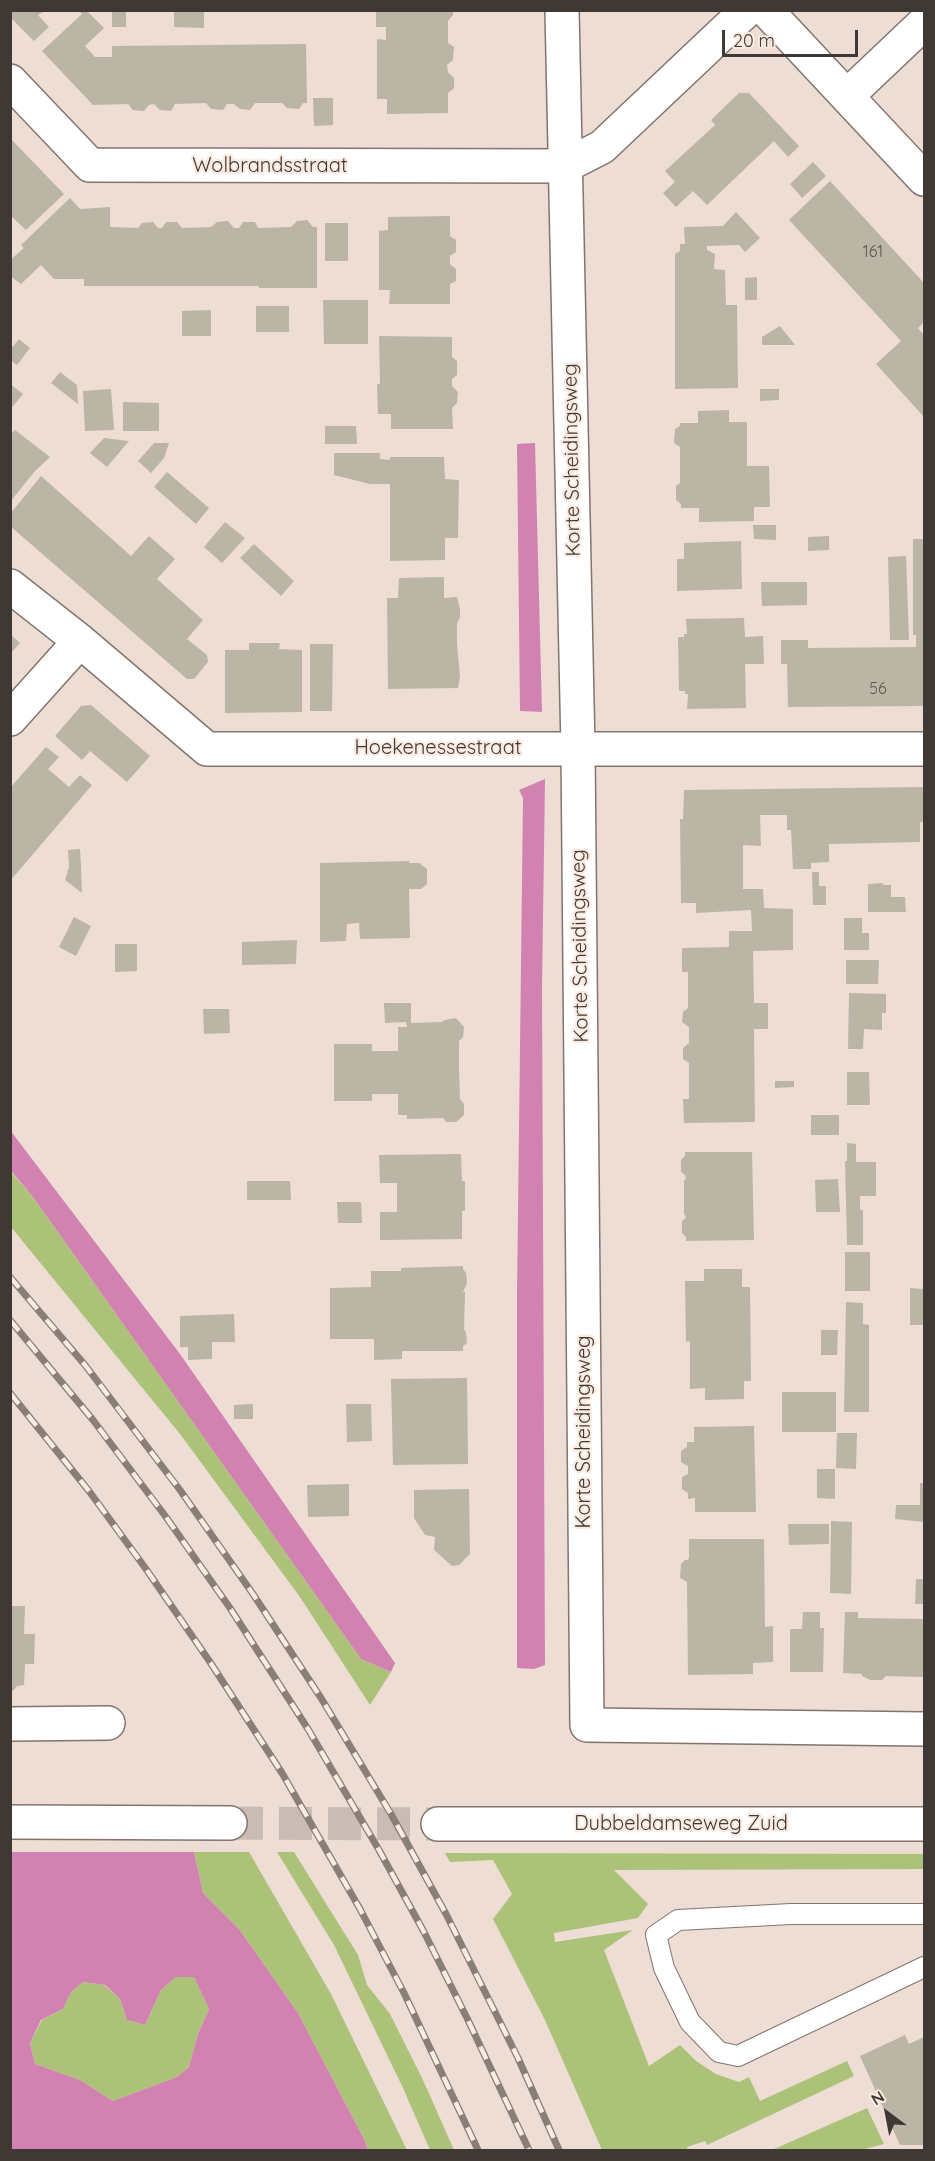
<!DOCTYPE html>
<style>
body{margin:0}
#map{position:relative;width:935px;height:2161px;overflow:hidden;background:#edddd4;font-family:Quicksand,sans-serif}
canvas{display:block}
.frame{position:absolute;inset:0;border:12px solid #3f3935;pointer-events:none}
.north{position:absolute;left:857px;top:2083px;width:60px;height:60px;-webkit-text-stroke:4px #fbebe1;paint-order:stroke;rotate:328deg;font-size:16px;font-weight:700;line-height:24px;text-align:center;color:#3f3935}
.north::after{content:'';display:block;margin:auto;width:21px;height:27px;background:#3f3935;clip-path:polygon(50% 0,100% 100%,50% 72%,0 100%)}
.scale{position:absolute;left:722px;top:30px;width:136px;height:27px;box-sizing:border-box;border:3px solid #3f3935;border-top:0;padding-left:8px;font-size:18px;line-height:21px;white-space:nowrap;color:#3f3935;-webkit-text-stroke:4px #fbebe1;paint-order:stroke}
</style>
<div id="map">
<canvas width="935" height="2161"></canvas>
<div class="frame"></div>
<div class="north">N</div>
<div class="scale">20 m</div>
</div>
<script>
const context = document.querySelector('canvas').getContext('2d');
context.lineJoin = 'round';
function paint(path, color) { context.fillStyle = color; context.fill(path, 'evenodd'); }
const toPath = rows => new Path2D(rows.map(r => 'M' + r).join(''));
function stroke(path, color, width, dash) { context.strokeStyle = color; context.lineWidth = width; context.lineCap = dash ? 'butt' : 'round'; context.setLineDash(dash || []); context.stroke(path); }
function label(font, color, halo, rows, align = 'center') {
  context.font = font + ' Quicksand,sans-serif'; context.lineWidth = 4.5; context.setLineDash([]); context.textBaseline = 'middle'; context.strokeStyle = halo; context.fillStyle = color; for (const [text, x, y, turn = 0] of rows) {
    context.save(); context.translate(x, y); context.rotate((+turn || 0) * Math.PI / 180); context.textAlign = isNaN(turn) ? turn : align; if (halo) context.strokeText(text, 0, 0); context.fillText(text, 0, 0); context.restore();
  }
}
paint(toPath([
 [10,1171,33,1197,361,1659,391,1672,370,1705,300,1597,180,1434,11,1227],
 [194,1852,249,1852,331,1994,407,2150,368,2150,364,2139,298,2013,239,1929,203,1893],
 [277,1852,294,1852,358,1955,367,1985,390,2014,423,2080,454,2150,430,2150,403,2088,334,1945],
 [445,1853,924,1854,924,1869,614,1870,648,1904,638,1918,554,1933,555,1942,633,1930,604,1950,649,2066,680,2045,696,2061,716,2074,739,2082,749,2077,760,2101,847,2061,854,2076,707,2145,705,2141,687,2147,688,2150,602,2150,545,2020,493,1919,512,1894,493,1860,450,1862],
 [176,1977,194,1977,209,2009,198,2034,189,2067,177,2077,113,2101,80,2080,35,2064,30,2043,42,2020,63,2009,71,1992,83,1982,104,1985,120,1999,127,2020,145,2025,161,1990],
 [867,2108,884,2144,861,2150,772,2150]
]), '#acc278');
paint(toPath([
 [535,443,542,712,520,711,517,444],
 [545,779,542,990,545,1665,534,1669,517,1668,517,1294,523,798,519,790],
 [10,1130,180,1354,395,1663,391,1672,361,1659,33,1197,11,1171],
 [11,1852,194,1852,203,1893,239,1929,298,2013,364,2139,368,2150,11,2150],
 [176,1977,194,1977,209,2009,198,2034,189,2067,177,2077,113,2101,80,2080,35,2064,30,2043,41,2020,63,2009,71,1992,83,1982,105,1985,120,1999,127,2020,145,2025,161,1990]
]), '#d282b1');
paint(toPath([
 [10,10,46,10,38,15,49,27,34,41,10,17],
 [79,10,86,10,104,28,85,46,95,57,112,57,112,46,306,44,307,103,303,103,299,109,287,108,282,103,255,103,250,110,240,109,234,104,227,104,223,110,211,109,206,103,175,104,171,111,160,110,154,104,149,105,144,111,133,110,128,104,93,105,42,51,82,14],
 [112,10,126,10,126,27,112,27],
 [174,10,204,10,204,28,174,27],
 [376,10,453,10,453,15,448,21,448,43,454,47,453,60,447,65,448,72,454,78,454,88,448,93,448,113,387,114,387,99,377,99,377,39,386,40,386,27,376,27],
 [739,93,749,93,799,146,788,157,774,141,707,205,693,191,676,207,663,193,675,182,665,171,715,125,711,120],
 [313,98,333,98,333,125,314,126],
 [10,138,64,194,26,230,10,215],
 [813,162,826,176,802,198,790,184],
 [830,181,924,283,924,322,918,328,924,335,924,417,876,364,901,341,789,220],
 [70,198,80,209,110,207,110,227,138,228,142,223,153,222,158,228,162,228,166,222,177,222,182,228,211,227,217,222,228,221,234,228,239,228,243,222,255,222,258,228,291,227,297,221,307,220,313,227,317,227,317,288,259,288,259,286,84,286,84,279,54,279,41,265,21,284,10,276,10,260,24,248,21,245],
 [736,212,760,238,745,252,739,245,707,246,707,250,715,254,714,269,725,270,726,305,737,305,738,388,675,389,675,254,680,251,680,244,685,244,684,227,723,226],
 [450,216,450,236,456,240,456,252,450,256,450,264,456,269,456,281,450,284,450,304,389,304,390,290,379,290,379,231,388,230,388,217],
 [325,223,348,223,348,261,325,261],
 [757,277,757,300,745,300,745,278],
 [323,300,368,300,368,344,324,344],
 [256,306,289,306,289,332,256,332],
 [211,310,211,336,182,336,182,311],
 [780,326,795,345,762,345,762,337],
 [379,336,452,337,452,357,457,361,457,375,452,379,452,386,458,392,457,403,452,408,453,429,391,429,391,414,378,414,377,384,380,384],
 [19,339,30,348,17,365,10,360,10,350],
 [60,372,77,385,78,404,51,383],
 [10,384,23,394,10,410],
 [111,389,114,430,85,431,83,391],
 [760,389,779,389,779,400,760,401],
 [123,402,159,403,159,431,123,431],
 [729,410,729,422,747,422,747,466,769,466,770,507,754,507,754,521,699,522,699,508,681,508,681,504,676,500,676,486,680,483,680,447,674,443,675,429,680,426,680,423,698,423,698,411],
 [325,426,356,426,357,444,325,444],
 [15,430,50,457,35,471,10,502,10,435],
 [104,438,129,441,107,467,90,453],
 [154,443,169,443,164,458,151,473,138,461],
 [334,453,380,453,380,459,390,460,390,457,444,457,445,479,459,480,458,538,445,538,445,560,390,561,390,484,370,484,334,475],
 [167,472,209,508,196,524,154,487],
 [41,476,131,556,149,536,175,559,157,579,203,620,187,639,207,655,208,662,194,679,187,679,10,526,10,514],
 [225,522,245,538,222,563,204,547],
 [753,525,776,525,776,540,754,539],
 [829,536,829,550,808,551,808,537],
 [913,539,924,539,924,706,788,707,787,664,781,664,781,640,808,640,808,648,916,647,916,635,913,635],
 [741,541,742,589,677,591,677,559,684,559,684,543],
 [254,544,294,581,281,596,240,558],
 [906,556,909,640,890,640,888,557],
 [444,577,444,598,457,597,460,609,460,617,457,623,457,644,460,676,458,688,388,689,387,598,398,598,399,578],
 [761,582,807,582,807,605,762,606],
 [744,618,745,637,763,636,764,664,745,664,746,708,687,709,688,694,685,694,685,691,679,691,678,637,684,637,684,634,687,634,686,619],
 [10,634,20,643,10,654],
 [249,643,280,643,279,649,302,650,302,712,225,713,225,650,249,650],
 [310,644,333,644,332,711,310,711],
 [91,705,150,756,127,782,90,751,82,760,55,736,81,706],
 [46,747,59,757,48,769,69,787,80,775,92,785,10,881,10,788],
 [924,787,924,822,920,822,920,842,829,844,829,862,811,863,811,869,793,869,791,830,787,830,787,815,760,815,761,846,743,845,743,889,763,889,764,908,793,909,793,950,753,951,754,1003,768,1003,768,1029,754,1029,755,1122,684,1123,683,1099,689,1099,689,1063,683,1059,683,1048,689,1043,689,1027,682,1022,683,1012,688,1008,688,972,682,972,682,948,729,947,729,931,752,931,751,910,696,913,696,903,681,903,680,819,683,819,684,790],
 [80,849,81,866,82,893,65,880,69,867,68,850],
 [409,861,409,863,419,863,427,869,427,884,421,889,409,889,410,938,360,939,359,923,347,924,346,941,320,942,320,863],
 [812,872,819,872,819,886,826,886,826,905,813,905],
 [883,883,883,885,891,885,891,897,905,897,906,912,868,912,868,884],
 [74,917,91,926,76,956,59,947],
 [844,918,862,918,862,933,869,933,869,950,844,950],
 [297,940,296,964,242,965,242,942],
 [115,944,137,944,137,971,115,972],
 [846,960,879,960,878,984,846,984],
 [849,993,886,994,886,1013,882,1013,882,1030,864,1029,863,1049,848,1049],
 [384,1003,411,1003,411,1023,442,1022,445,1020,456,1018,464,1027,463,1037,459,1041,459,1071,460,1099,464,1104,464,1115,456,1122,446,1122,443,1118,407,1119,407,1115,398,1115,398,1094,372,1094,372,1101,334,1101,334,1044,372,1044,372,1051,398,1051,398,1027,407,1027,406,1022,385,1023],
 [203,1009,229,1009,230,1033,204,1034],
 [847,1072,869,1072,870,1105,847,1105],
 [775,1081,794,1081,794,1087,775,1088],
 [811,1115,839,1115,839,1135,811,1135],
 [847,1143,856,1144,856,1162,876,1162,876,1196,860,1196,860,1210,863,1210,863,1245,847,1245,845,1161,847,1161],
 [685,1152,752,1152,754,1240,686,1241,686,1237,682,1233,682,1221,686,1218,684,1213,684,1180,686,1179,685,1175,681,1172,681,1160,685,1156],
 [461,1154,462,1181,465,1181,465,1211,462,1211,462,1239,380,1240,380,1212,397,1212,397,1183,380,1183,379,1155],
 [838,1179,840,1212,816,1212,815,1180],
 [247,1181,290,1181,291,1200,247,1200],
 [337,1202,361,1202,362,1223,338,1223],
 [845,1252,870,1252,870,1291,845,1291],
 [463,1266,463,1269,466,1273,467,1283,463,1292,465,1292,464,1329,466,1333,467,1343,463,1346,463,1351,402,1351,402,1359,374,1360,374,1339,330,1339,330,1288,371,1287,371,1271,401,1271,401,1268],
 [704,1269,742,1269,742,1287,750,1287,751,1381,744,1381,744,1399,705,1400,705,1388,690,1389,690,1341,686,1342,685,1281,704,1281],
 [910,1288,924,1289,924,1325,910,1325],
 [846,1302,863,1303,863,1324,869,1325,869,1412,844,1412],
 [234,1314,235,1342,212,1342,212,1359,188,1360,188,1347,180,1347,180,1316],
 [821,1330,838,1330,837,1355,821,1355],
 [467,1378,468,1464,393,1465,391,1379],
 [782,1392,836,1392,836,1432,782,1432],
 [253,1404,253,1419,234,1419,234,1405],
 [346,1404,371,1404,372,1441,347,1442],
 [754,1426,756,1512,695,1512,695,1498,688,1499,688,1493,682,1489,682,1477,688,1474,688,1466,681,1462,681,1451,687,1447,687,1442,694,1442,694,1427],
 [837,1433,857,1433,856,1469,836,1468],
 [817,1469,835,1469,835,1499,817,1498],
 [920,1483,924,1483,924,1522,895,1519,896,1505,920,1505],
 [349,1484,349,1516,308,1517,307,1485],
 [469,1489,470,1554,459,1565,452,1566,434,1550,435,1537,425,1535,414,1518,414,1490],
 [831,1521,852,1522,851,1594,830,1593],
 [788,1524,829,1524,829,1544,789,1545],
 [689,1539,764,1539,765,1627,773,1626,773,1662,753,1663,753,1674,688,1675,687,1582,680,1578,681,1564,685,1560,688,1560,689,1557],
 [916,1579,924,1579,924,1604,915,1604],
 [10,1606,25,1606,24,1634,35,1634,34,1664,25,1664,24,1685,17,1686,13,1691,10,1690],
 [803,1612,820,1612,820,1628,824,1628,823,1672,790,1672,790,1629,802,1629],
 [845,1612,858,1612,858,1618,924,1619,924,1677,886,1676,882,1680,870,1680,862,1676,862,1674,843,1673],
 [905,2035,909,2044,924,2037,924,2145,900,2145,860,2056]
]), '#bbb5a6');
stroke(toPath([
 [230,1823,438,1824]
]), '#cabcb4', 33, [33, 16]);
const lane = toPath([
 [924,1914,791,1914,678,1920,656,1935,664,1968,690,2022,719,2052,738,2056,924,1967]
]);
const street = toPath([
 [562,10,578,748,587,1725,924,1729],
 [10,81,90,165,565,166,602,147,747,10],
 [847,96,924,23],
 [10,586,80,641,207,749,924,749],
 [10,719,80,641],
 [10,1724,108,1723]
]);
const secondary = toPath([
 [766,10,924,179],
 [10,1822,230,1823],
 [438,1824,924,1824]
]);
stroke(lane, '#83746c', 22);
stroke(street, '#83746c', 36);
stroke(secondary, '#83746c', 36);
stroke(lane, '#fff', 20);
stroke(street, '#fff', 33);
stroke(secondary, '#fff', 33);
const rail = toPath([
 [10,1277,85,1365,180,1490,253,1594,321,1698,391,1814,446,1914,518,2058,559,2150],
 [10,1320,93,1420,166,1517,230,1608,308,1729,379,1850,424,1932,468,2020,529,2150],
 [10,1393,89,1491,146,1569,210,1662,282,1773,360,1909,404,1993,478,2150]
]);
stroke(rail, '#897e78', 7);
stroke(rail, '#fbebe1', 4.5, [14]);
label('16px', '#5e5851', null, [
 ["161",873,252],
 ["56",878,689]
]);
label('20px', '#3f3935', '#fbebe1', [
 ["Wolbrandsstraat",270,166],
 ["Korte Scheidingsweg",572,460,-91],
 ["Hoekenessestraat",438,748],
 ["Korte Scheidingsweg",580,946,-91],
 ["Korte Scheidingsweg",584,1432,-90],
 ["Dubbeldamseweg Zuid",681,1824]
]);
</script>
